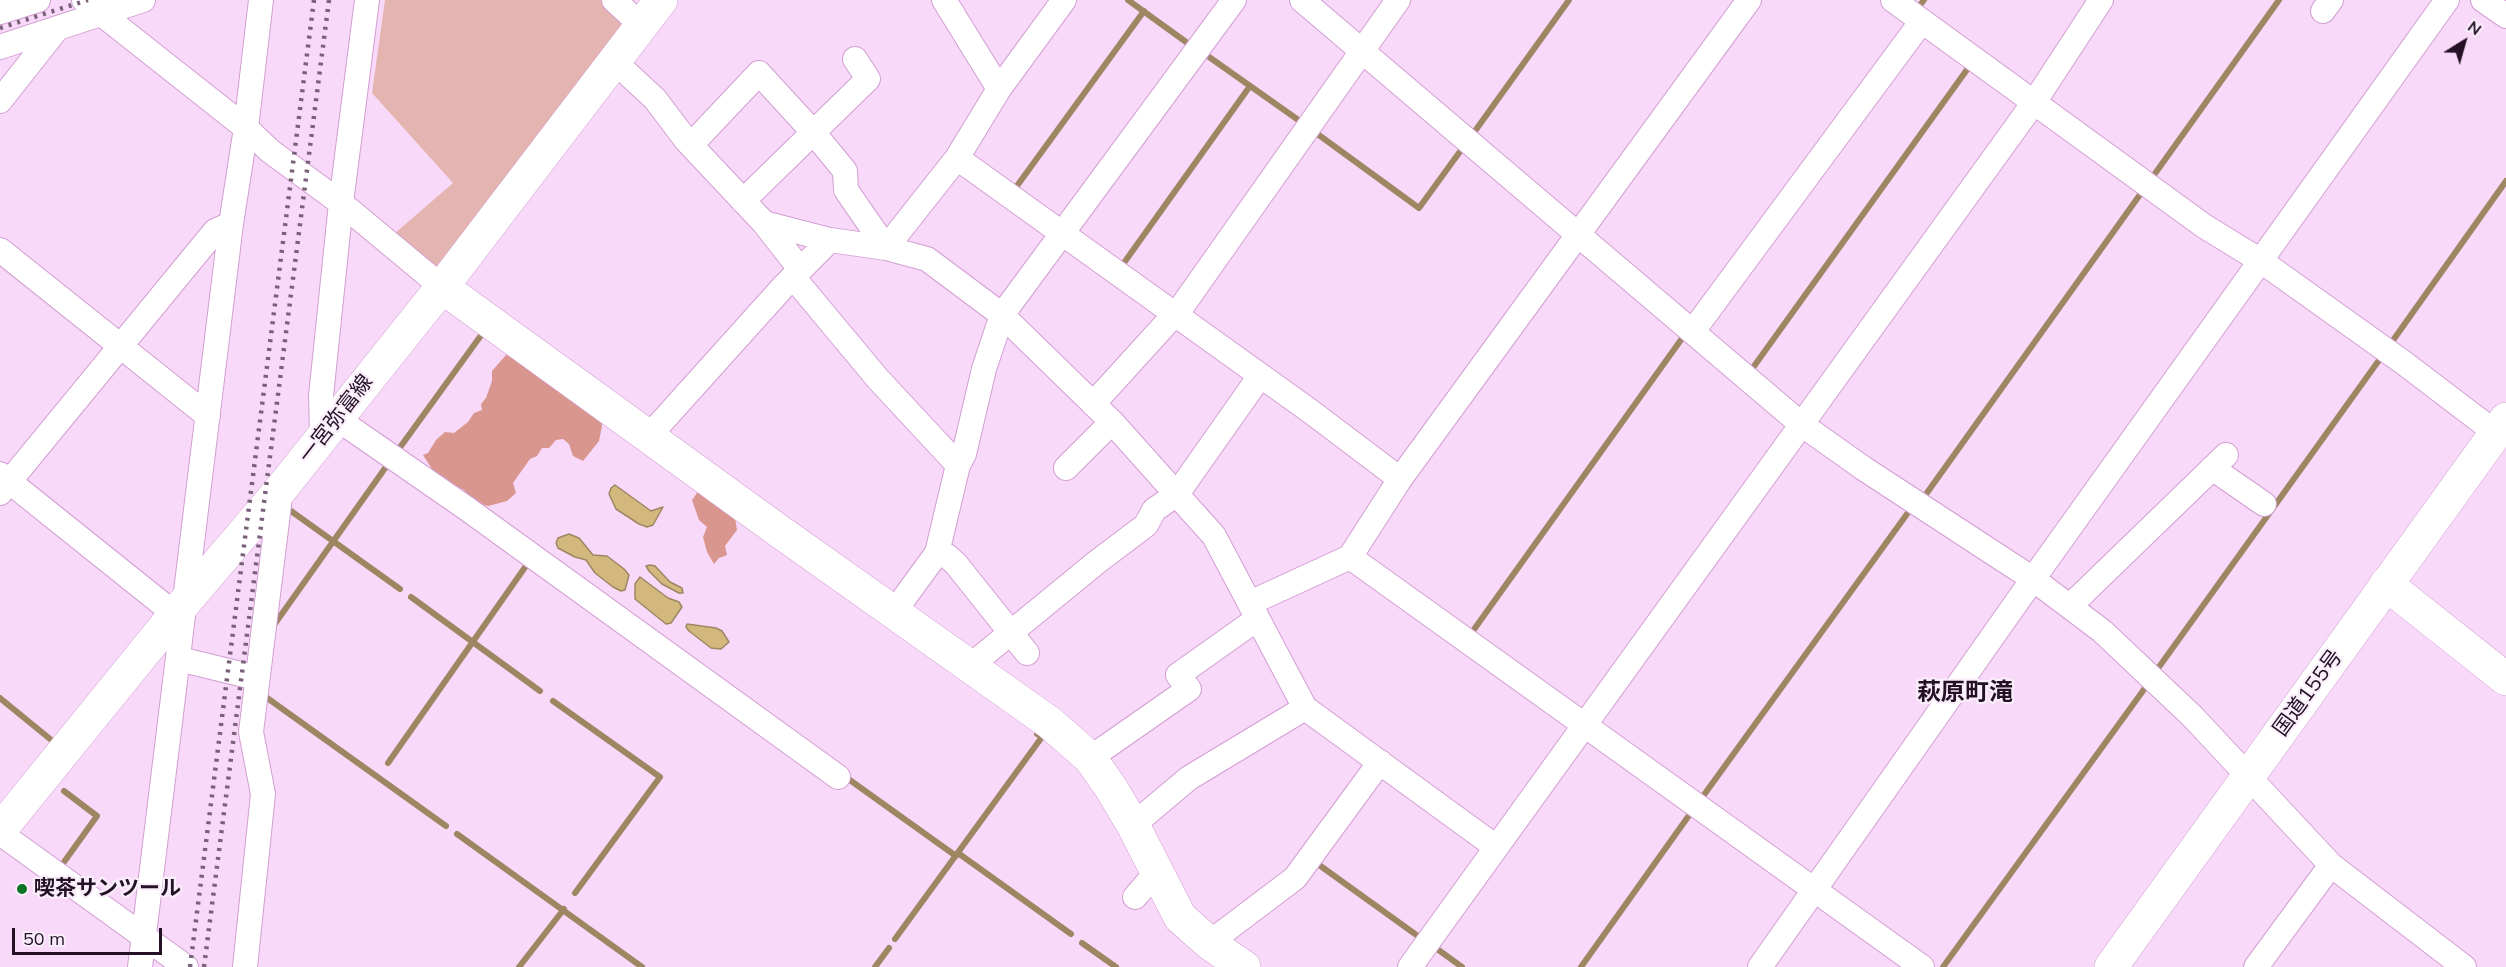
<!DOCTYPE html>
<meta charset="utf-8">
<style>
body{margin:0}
#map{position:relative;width:2506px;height:967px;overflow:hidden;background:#f9d9f9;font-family:Mulish,sans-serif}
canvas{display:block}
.north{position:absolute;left:2434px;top:12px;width:60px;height:60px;-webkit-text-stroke:4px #f9eef9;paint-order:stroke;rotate:37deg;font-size:16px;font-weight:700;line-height:24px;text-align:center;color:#241125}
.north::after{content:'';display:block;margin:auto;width:21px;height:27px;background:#241125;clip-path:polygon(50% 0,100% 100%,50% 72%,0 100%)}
.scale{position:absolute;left:12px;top:928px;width:150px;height:27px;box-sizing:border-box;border:3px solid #241125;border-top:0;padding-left:8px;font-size:18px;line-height:21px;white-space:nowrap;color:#241125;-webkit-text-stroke:4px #f9eef9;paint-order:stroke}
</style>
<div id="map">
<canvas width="2506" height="967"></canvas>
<div class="north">N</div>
<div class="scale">50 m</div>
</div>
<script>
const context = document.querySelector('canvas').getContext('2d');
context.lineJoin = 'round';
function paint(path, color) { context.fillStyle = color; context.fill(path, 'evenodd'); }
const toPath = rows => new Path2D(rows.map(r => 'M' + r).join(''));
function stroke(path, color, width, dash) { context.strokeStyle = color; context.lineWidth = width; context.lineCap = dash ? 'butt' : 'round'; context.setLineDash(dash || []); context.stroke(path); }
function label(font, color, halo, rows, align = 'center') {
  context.font = font + ' Mulish,"Noto Sans JP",sans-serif'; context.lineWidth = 4.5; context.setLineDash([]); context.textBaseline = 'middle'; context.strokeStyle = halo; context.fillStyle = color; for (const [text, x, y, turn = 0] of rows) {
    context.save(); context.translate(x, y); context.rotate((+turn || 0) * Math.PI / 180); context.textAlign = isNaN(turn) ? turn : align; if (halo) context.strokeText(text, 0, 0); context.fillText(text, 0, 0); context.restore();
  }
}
paint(toPath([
 [385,0,603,0,627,24,437,268,394,234,453,183,372,93]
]), '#e4b5b0');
paint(toPath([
 [506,355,517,356,601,418,602,426,599,441,583,461,573,456,569,444,563,439,556,440,549,448,542,448,537,456,530,459,513,483,516,493,507,501,488,506,472,501,464,490,437,477,423,455,428,453,436,440,445,432,454,433,468,422,474,413,482,410,481,404,486,398,492,381,492,371],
 [706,488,734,511,737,530,725,546,727,555,719,558,714,564,707,552,703,537,707,527,699,520,692,500,697,493]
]), '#d8968f');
const water = toPath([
 [615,485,651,511,663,507,653,525,647,527,639,524,616,509,609,494,611,488,615,485],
 [569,534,579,538,593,555,607,556,624,569,629,575,625,590,621,591,613,587,595,573,586,560,575,557,558,548,556,543,558,538,569,534],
 [650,565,655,566,670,582,682,588,683,593,679,593,662,584,649,571,646,566,650,565],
 [640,577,668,598,679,602,682,607,671,623,666,624,635,599,635,584,640,577],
 [687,624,716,628,722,631,729,642,721,649,711,648,689,631,686,627,687,624]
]);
paint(water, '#d3b87e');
stroke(water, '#9e8663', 1.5);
stroke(toPath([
 [1128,0,1193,47],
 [1917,9,1924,0],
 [1202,52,1304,124],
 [1312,130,1419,208,1464,146],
 [1470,138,1569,0],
 [2154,175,2279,0],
 [1014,190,1144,11],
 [1121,267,1250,86],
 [2389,346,2506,181],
 [1752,369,1971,64],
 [401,446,482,334],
 [1924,497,2144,189],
 [291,511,400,589],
 [411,597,540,691],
 [274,625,388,464],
 [1470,635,1683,337],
 [2159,667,2382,356],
 [263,695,446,826],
 [0,698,55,743],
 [553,701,660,777,575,893],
 [388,763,528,563],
 [847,778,956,856],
 [1701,799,1907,514],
 [457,834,642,967],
 [958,853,1071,934],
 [1315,862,1422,939],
 [59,869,97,816,64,791],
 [895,939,1042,737,1037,734],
 [1082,943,1116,967],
 [1433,946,1462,967],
 [519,967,564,909],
 [875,967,889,948],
 [1581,967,1690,814],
 [1943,967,2145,688]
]), '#9e8663', 6);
const street = toPath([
 [84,0,246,128,270,151,341,203,442,287],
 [614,0,641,25],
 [944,0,999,89],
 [1234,0,1002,315,1112,422,1214,536,1305,708,1496,847],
 [1302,0,1801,424,1863,468,2033,579,2102,631,2193,717,2331,865,2464,967],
 [1893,0,2204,226,2261,261,2404,363,2496,433],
 [2483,0,2506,16],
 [2323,11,2331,0],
 [0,12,38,0],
 [0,47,143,0],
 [614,61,655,99,686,140,764,223,830,240,886,248,927,259,1002,315,984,369,964,454,958,465,937,553,894,612],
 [0,101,56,30],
 [691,145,759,73,813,132,845,171,846,190,886,248,957,158,999,89,1064,0],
 [957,158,1310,411,1400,479],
 [743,201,868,79,855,59],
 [764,223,800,269],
 [0,250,208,416],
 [793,277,878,379,958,465],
 [1693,331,1922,21],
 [1093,404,1183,305,1398,0],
 [336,418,466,508,838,777],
 [322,436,321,396,341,203,367,0],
 [649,436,783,287,830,240],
 [1066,468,1112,422],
 [2212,468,2264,504],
 [0,474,176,615],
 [0,493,215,231,231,224],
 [937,553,947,556,956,564,1027,653],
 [1350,557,1922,967],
 [1250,603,1350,557,1400,479,1749,0],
 [2070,606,2226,455],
 [179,659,257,678],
 [970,666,1097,562,1146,525,1154,510,1177,494,1260,376],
 [1090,758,1189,689,1178,675,1257,619],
 [1133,825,1189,778,1305,708],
 [0,833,186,967],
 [1135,897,1148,882,1158,876],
 [1209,943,1295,878,1380,762],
 [140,967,231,224,246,128,261,0],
 [245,967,263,794,251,732,281,489],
 [1410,967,2035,101,2101,0],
 [1760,967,2033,579,2447,0],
 [2256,967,2331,865]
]);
const secondary = toPath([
 [442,287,779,531,1050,723,1090,758,1111,788,1133,825,1180,917,1209,943,1244,967],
 [2386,584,2506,679],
 [0,830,185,602,281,489,442,287,661,0]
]);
const highway = toPath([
 [2111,967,2506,419]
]);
stroke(street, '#d29ed3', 26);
stroke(secondary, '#d29ed3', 34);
stroke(highway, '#d29ed3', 34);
stroke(street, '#fff', 24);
stroke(secondary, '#fff', 33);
stroke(highway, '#fff', 33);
stroke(toPath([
 [0,28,88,0],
 [190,967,314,0],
 [204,967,329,0]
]), '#79617a', 4.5, [3, 6]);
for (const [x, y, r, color] of [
 [22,889,6,"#0b7324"]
]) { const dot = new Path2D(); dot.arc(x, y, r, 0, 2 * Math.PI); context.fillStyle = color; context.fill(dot); stroke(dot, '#f9eef9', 2); }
label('21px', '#241125', '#f9eef9', [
 ["一宮弥富線",336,419,-52],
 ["国道155号",2308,693,-54]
]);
label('bold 21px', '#241125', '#f9eef9', [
 ["喫茶サンツール",34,889]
], 'left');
label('bold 24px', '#241125', '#f9eef9', [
 ["萩原町滝",1965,693]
]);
</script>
